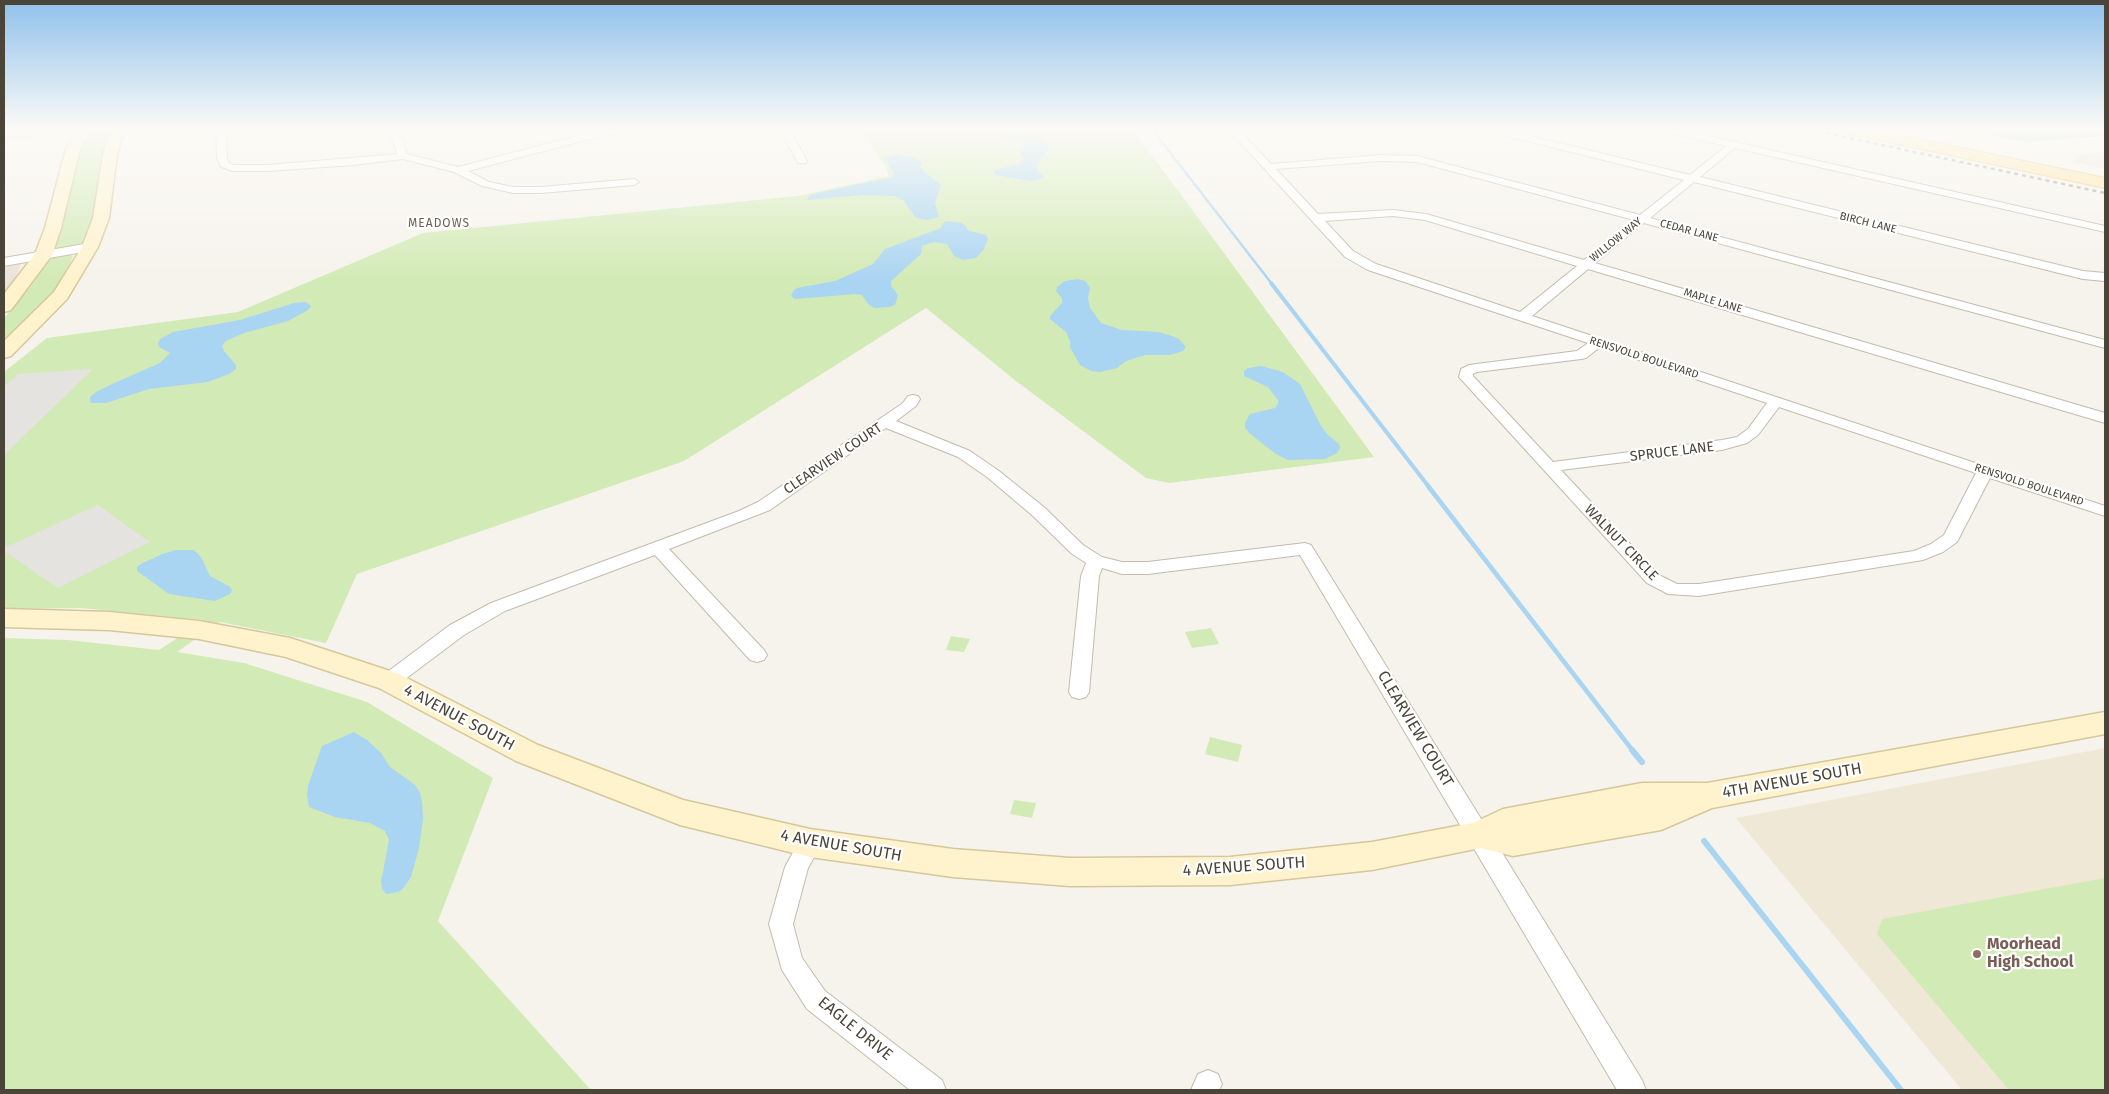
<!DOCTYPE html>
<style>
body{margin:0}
#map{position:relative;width:2109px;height:1094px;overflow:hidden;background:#f6f3ec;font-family:"Fira Sans",sans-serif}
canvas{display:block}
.frame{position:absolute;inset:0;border:5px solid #4b4439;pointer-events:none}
</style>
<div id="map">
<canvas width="2109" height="1094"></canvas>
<div class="frame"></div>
</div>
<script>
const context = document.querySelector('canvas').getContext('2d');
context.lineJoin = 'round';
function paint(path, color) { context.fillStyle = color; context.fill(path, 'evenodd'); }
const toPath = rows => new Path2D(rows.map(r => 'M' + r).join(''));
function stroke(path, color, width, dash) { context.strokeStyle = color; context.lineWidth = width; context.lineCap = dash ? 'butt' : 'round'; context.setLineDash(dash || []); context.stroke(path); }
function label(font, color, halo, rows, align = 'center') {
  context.font = font + ' "Fira Sans",sans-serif'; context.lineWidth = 4.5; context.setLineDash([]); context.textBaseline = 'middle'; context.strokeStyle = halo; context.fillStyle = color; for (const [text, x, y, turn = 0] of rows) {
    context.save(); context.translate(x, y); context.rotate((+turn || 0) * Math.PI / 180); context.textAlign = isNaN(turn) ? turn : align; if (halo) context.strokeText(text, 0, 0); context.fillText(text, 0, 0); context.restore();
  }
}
paint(toPath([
 [4,128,74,128,67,137,4,141],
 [21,264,15,279,4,292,4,267]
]), '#eae5da');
paint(toPath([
 [2105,748,2105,1090,1962,1090,1736,818]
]), '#efe8d6');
paint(toPath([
 [92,128,114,128,104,145,92,222,86,243,82,246,58,249,55,247,63,226,79,150],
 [859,128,1132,128,1374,457,1169,483,1146,478,1016,381,926,308,684,461,357,574,326,643,220,622,177,652,244,663,367,702,493,778,438,921,591,1090,4,1090,4,638,68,640,159,650,205,620,81,608,4,609,4,372,47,338,238,312,423,233,798,196,889,176,885,166],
 [67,254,73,256,59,288,4,347,4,318,29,289,49,260,56,256],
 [1211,628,1219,644,1192,648,1185,632],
 [951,636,970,639,964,652,946,650],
 [1210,737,1242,745,1238,762,1205,754],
 [1014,800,1036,803,1032,818,1010,814],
 [2105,878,2105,1090,2009,1090,1877,934,1882,919]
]), '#d2eab5');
paint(toPath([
 [2105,152,2105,169,2072,162,2079,155],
 [93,369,4,455,4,387,18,374],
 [98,505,150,542,58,588,4,551,4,548]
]), '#e5e3e0');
paint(toPath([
 [996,128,1015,128,1045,139,1049,147,1037,165,1037,170,1044,178,1031,181,996,175,994,172,996,170,1019,164,1024,158,1020,152,1022,144,1001,134,996,130],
 [1951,128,2102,128,2105,130,2105,136,2027,142],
 [895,154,916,158,922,163,920,168,941,185,935,203,939,217,927,220,916,218,904,201,894,196,863,195,807,200,809,197,813,194,893,177,894,174,885,159,886,157],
 [947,221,961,223,966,226,967,230,986,235,988,239,984,249,976,258,963,260,954,256,947,244,934,242,922,246,921,254,891,281,891,286,898,295,895,305,889,307,875,308,869,305,862,295,856,294,795,299,791,296,794,290,797,288,835,281,873,264,885,249,941,228,943,223],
 [1078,279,1085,281,1090,287,1088,298,1090,308,1101,323,1122,330,1158,332,1172,336,1179,339,1186,347,1183,351,1170,355,1145,355,1126,361,1117,368,1100,372,1091,371,1080,365,1070,347,1070,341,1066,332,1050,319,1050,316,1062,303,1062,298,1056,291,1057,287,1065,281],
 [306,302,311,306,308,310,288,321,244,333,226,341,222,346,224,351,236,365,236,369,229,374,208,382,149,389,106,403,91,403,90,400,90,397,96,392,110,385,160,363,170,353,159,347,158,343,160,339,173,332,240,320,294,303],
 [1261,366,1283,372,1300,384,1321,426,1328,435,1339,444,1340,448,1337,453,1325,459,1288,460,1276,454,1249,433,1245,427,1245,423,1250,414,1275,408,1278,404,1278,400,1268,387,1244,376,1244,371,1248,368],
 [176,550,194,550,201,557,210,576,230,587,232,590,230,594,215,601,169,594,137,571,137,567,141,564,162,554],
 [354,732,367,740,381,753,390,767,415,785,420,793,422,801,423,819,419,848,411,877,402,890,394,893,386,894,382,889,381,882,389,840,385,831,370,823,335,817,309,807,307,795,308,786,322,746]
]), '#a9d4f2');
stroke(toPath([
 [1151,128,1272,284]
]), '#a9d4f2', 2.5);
stroke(toPath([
 [1271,283,1429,487]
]), '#a9d4f2', 4);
stroke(toPath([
 [1428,486,1633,751]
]), '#a9d4f2', 4.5);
stroke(toPath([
 [1632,750,1642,762],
 [1704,841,1901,1090]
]), '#a9d4f2', 6);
const street = toPath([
 [216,128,226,128,227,158,229,163,234,165,268,165,397,154,389,128,399,128,407,154,458,167,585,134,619,128,640,128,635,131,586,140,468,171,489,182,513,187,541,187,634,179,639,182,634,185,541,193,513,193,482,186,454,172,403,159,353,165,268,171,233,171,221,167,217,158,216,128],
 [779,128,789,128,807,161,806,163,798,163,779,128],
 [1227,128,1237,128,1271,164,1381,155,1417,156,1640,215,1684,180,1483,130,1481,128,1498,128,1690,175,1726,146,1657,130,1655,128,1673,128,2105,226,2105,232,1735,148,1700,177,2083,271,2105,273,2105,281,2083,279,1694,182,1650,218,2105,340,2105,348,1644,223,1595,263,2105,413,2105,423,1588,269,1532,316,2105,506,2105,516,1990,478,1957,542,1943,552,1923,560,1699,596,1668,594,1647,583,1459,377,1461,369,1469,365,1577,351,1588,343,1368,270,1345,257,1227,128],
 [1381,161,1417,162,1634,220,1584,260,1426,214,1393,210,1318,214,1276,169,1381,161],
 [1393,216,1425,220,1577,266,1520,312,1376,264,1353,251,1325,221,1393,216],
 [1600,347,1767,403,1748,429,1737,437,1722,440,1553,462,1473,376,1473,374,1477,372,1581,359,1586,358,1600,347],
 [1779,407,1976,473,1944,535,1931,544,1914,551,1699,584,1677,584,1659,575,1561,470,1722,450,1747,443,1758,435,1779,407],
 [90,243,94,244,96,247,94,250,4,266,4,258,90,243],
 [913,395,918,396,920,399,916,406,896,421,970,451,999,471,1045,508,1083,545,1102,557,1122,562,1148,562,1305,543,1311,545,1506,859,1642,1080,1646,1090,1617,1090,1300,555,1148,574,1122,574,1102,568,1099,576,1089,692,1086,697,1079,699,1072,697,1069,692,1081,576,1086,563,1071,553,1033,516,987,477,958,457,886,428,770,510,669,549,764,650,767,655,764,660,757,662,750,660,655,555,505,611,464,635,396,686,389,688,382,686,379,681,382,676,450,625,491,603,739,511,758,502,903,403,908,396,913,395],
 [810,833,818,836,822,843,808,868,793,924,802,958,825,991,942,1080,946,1090,910,1090,807,1009,782,970,769,924,785,867,802,836,810,833],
 [1208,1070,1218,1074,1222,1084,1219,1090,1191,1090,1198,1074,1208,1070]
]);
const secondary = toPath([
 [79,128,93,128,80,149,61,228,52,255,11,310,4,312,4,294,35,254,45,228,66,149,79,128],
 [114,128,128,128,122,137,117,155,109,218,98,247,67,299,11,356,4,358,4,341,54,292,82,247,93,218,103,155,108,137,114,128],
 [4,609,109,612,199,621,290,638,399,674,538,745,683,800,810,829,953,849,1070,858,1230,857,1372,842,1473,823,1503,809,1642,783,1707,783,2105,712,2105,734,1712,808,1661,830,1513,856,1480,848,1372,870,1230,885,1070,886,953,877,810,857,680,825,516,761,379,688,286,657,199,639,109,630,4,627,4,609]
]);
const primary = toPath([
 [1837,128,1867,128,2105,178,2105,188,1845,133,1840,131,1837,128]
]);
stroke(street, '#c2bbae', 2);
stroke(secondary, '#d6c79b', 3);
stroke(primary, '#e6c16a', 2);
paint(street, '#fff');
paint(secondary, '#fff3cd');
paint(primary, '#ffe39c');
stroke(toPath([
 [1803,128,2105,193]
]), '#9a9a9a', 2.5, [4, 4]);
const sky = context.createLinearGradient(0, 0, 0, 281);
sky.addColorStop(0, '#8fc1ec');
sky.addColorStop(0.46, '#fbfaf6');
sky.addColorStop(1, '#fbfaf600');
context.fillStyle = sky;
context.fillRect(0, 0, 2109, 281);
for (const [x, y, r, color] of [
 [1977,954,5,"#8d6e63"]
]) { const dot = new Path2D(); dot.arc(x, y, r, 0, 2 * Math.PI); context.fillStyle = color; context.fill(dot); stroke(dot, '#fff', 2); }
label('11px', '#4b4439', '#fff', [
 ["BIRCH LANE",1868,223,14],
 ["CEDAR LANE",1689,231,15],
 ["WILLOW WAY",1616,240,-39],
 ["MAPLE LANE",1713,301,17],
 ["RENSVOLD BOULEVARD",1644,358,18],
 ["RENSVOLD BOULEVARD",2029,485,18]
]);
context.letterSpacing = '1px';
label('12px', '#6e6250', '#fff', [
 ["MEADOWS",439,224]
]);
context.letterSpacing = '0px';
label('14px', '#4b4439', '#fff', [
 ["SPRUCE LANE",1672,452,-7],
 ["CLEARVIEW COURT",833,459,-34],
 ["WALNUT CIRCLE",1621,543,46]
]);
label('16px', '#4b4439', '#fff', [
 ["4 AVENUE SOUTH",459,718,28],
 ["CLEARVIEW COURT",1415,729,59],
 ["4TH AVENUE SOUTH",1792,781,-10],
 ["4 AVENUE SOUTH",841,846,10],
 ["4 AVENUE SOUTH",1244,867,-4],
 ["EAGLE DRIVE",855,1029,39]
]);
label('bold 16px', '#785e54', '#fff', [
 ["Moorhead",1987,945],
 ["High School",1987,963]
], 'left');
</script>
